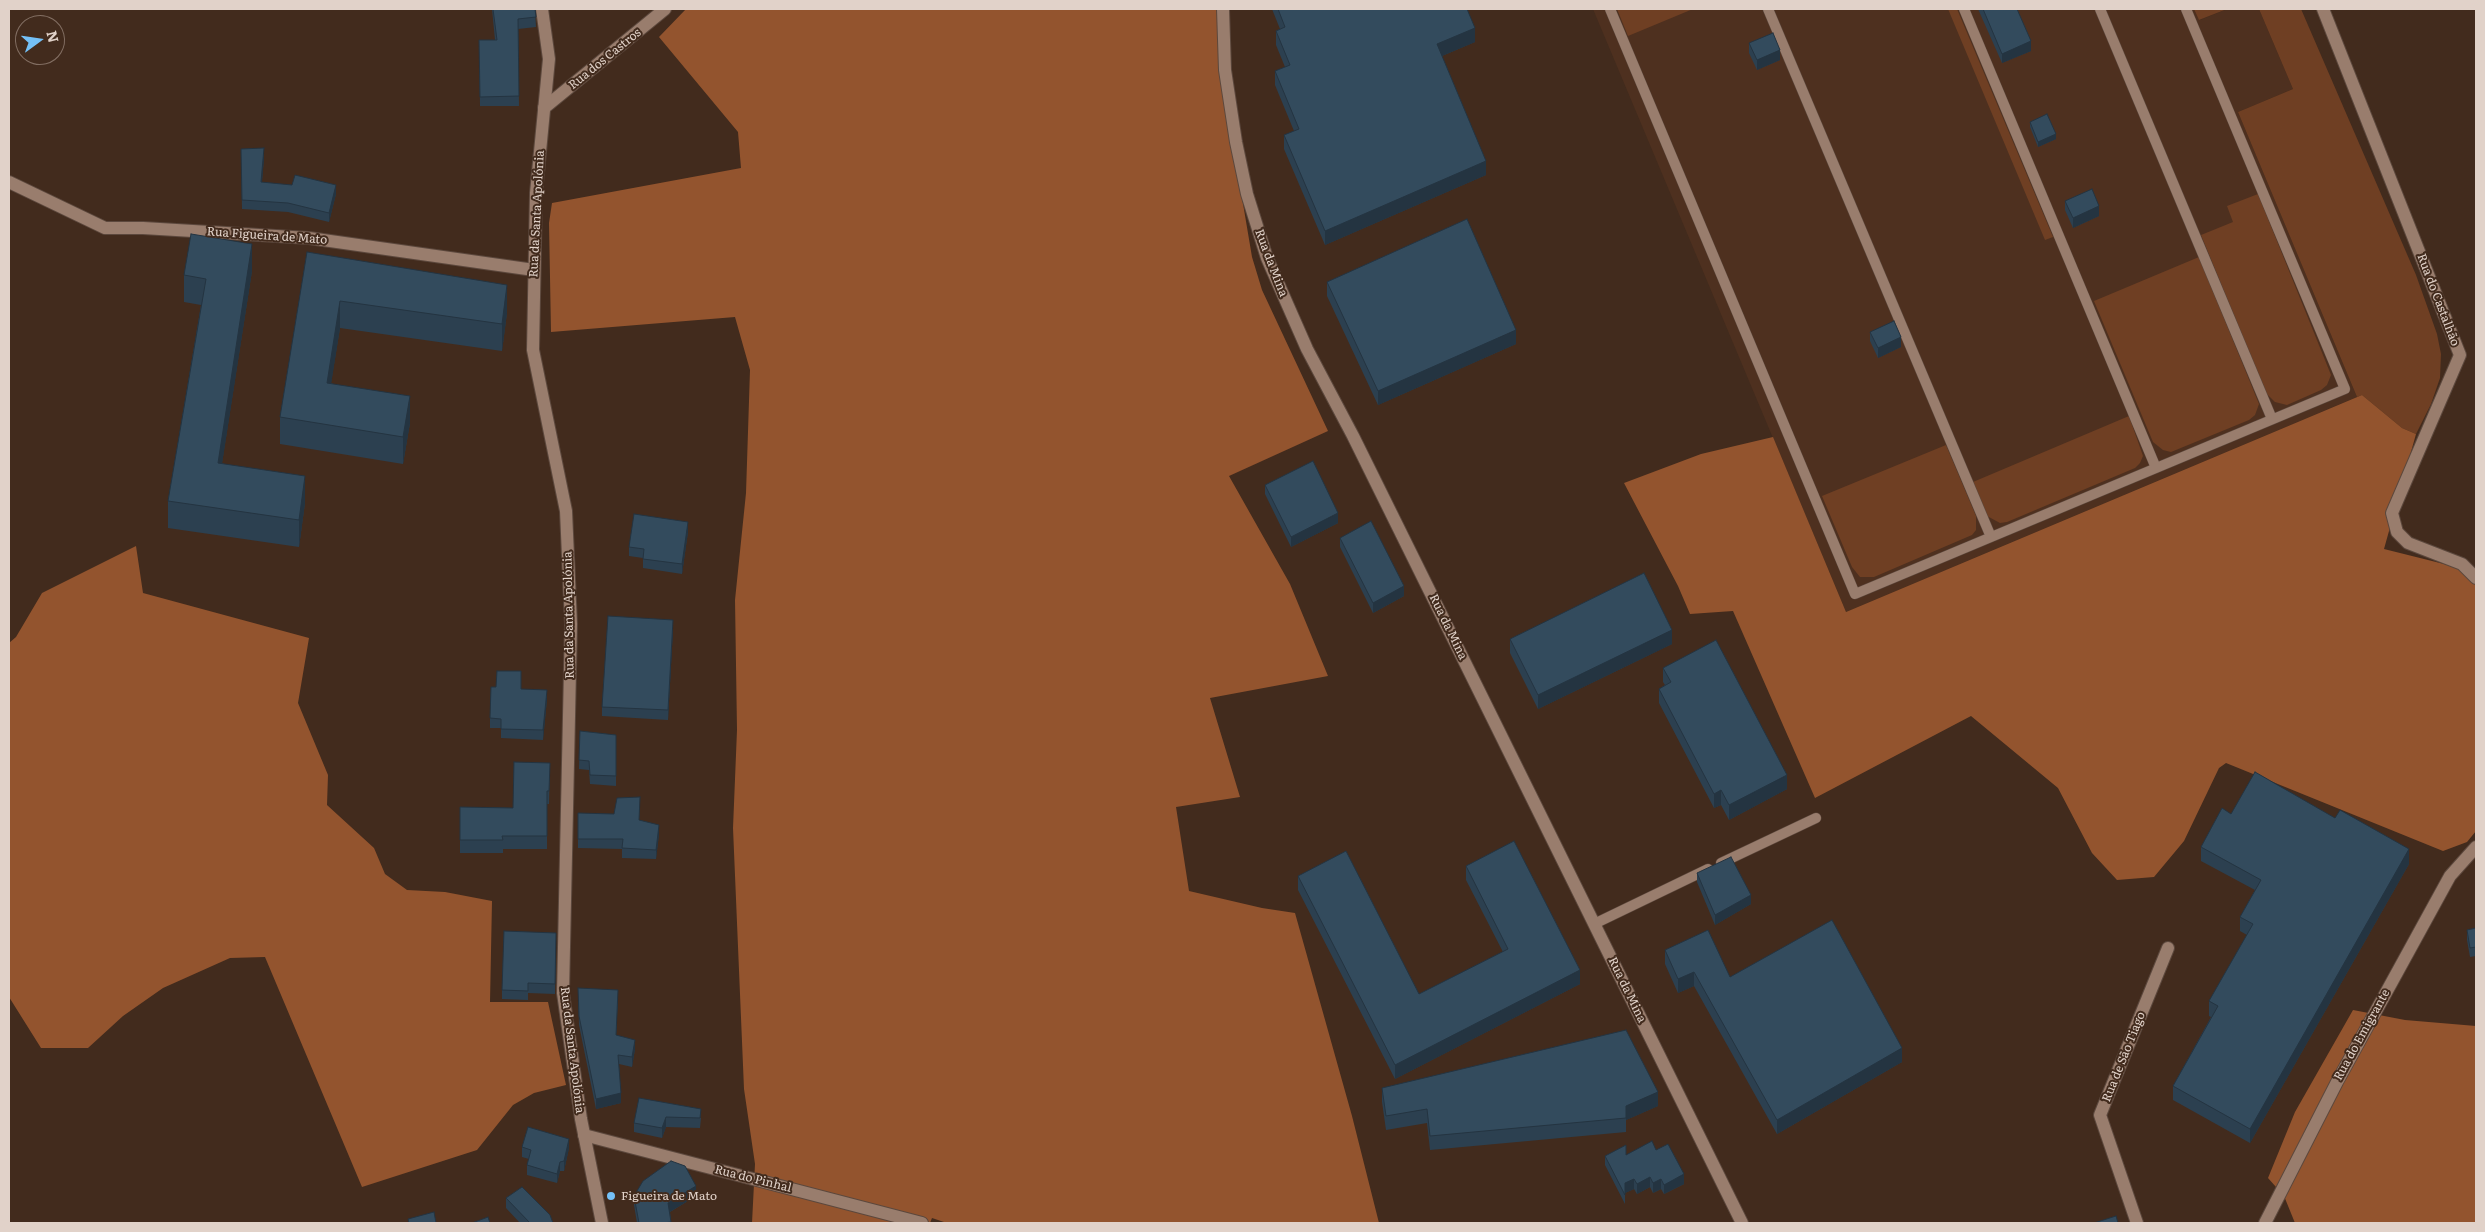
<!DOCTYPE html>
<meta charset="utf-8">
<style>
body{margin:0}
#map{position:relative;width:2485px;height:1232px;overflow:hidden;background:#422b1d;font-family:Literata,serif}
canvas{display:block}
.frame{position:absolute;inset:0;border:10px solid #e1d2c9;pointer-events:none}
.north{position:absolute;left:15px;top:15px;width:50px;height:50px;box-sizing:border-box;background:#422b1d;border:1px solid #826e62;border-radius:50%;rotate:76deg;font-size:14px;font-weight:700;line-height:20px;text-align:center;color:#e1d2c9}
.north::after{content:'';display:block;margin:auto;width:18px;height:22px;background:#74c0f6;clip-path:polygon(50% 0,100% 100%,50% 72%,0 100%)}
</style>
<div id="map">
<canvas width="2485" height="1232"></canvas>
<div class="frame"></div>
<div class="north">N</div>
</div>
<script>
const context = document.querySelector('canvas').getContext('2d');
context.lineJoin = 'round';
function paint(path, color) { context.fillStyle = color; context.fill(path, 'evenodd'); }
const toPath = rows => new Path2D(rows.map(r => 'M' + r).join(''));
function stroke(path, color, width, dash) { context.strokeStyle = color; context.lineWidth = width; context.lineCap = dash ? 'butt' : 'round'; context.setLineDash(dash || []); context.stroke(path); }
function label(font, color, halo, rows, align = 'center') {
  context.font = font + ' Literata,serif'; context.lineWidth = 4; context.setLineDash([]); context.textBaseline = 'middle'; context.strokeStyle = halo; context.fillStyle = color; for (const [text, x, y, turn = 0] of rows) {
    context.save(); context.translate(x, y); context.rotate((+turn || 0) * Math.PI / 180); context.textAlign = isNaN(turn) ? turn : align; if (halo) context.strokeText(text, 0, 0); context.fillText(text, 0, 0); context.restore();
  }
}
paint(toPath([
 [1593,9,2194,9,2200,20,2227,9,2259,9,2293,89,2238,112,2357,397,1846,612]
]), '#4e301f');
paint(toPath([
 [1617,9,1693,9,1628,36],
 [1948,9,1957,9,2053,237,2045,240],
 [2194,9,2227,9,2199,20],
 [2259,9,2301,9,2416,275,2437,334,2441,354,2440,378,2431,404,2416,434,2402,428,2362,395,2357,397,2238,112,2293,89],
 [2258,194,2331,375,2327,385,2321,390,2287,405,2275,402,2266,393,2201,235,2233,222,2227,206],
 [2199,257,2259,404,2255,415,2249,420,2171,452,2163,450,2153,442,2094,301],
 [2129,416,2143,456,2140,463,2135,468,2007,522,2000,523,1987,516,1973,482],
 [1946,445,1976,516,1976,530,1972,535,1874,577,1860,577,1852,567,1822,496]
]), '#6f3f23');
paint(toPath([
 [686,9,1218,9,1222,79,1252,257,1262,290,1328,431,1229,476,1290,584,1328,676,1210,698,1240,797,1176,807,1189,891,1262,908,1295,913,1352,1116,1379,1223,947,1223,932,1218,930,1223,752,1223,755,1164,744,1089,733,828,737,730,735,600,746,493,750,370,735,317,551,332,549,223,552,203,741,168,738,132,659,37],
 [2362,395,2402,428,2416,434,2384,549,2476,572,2476,831,2467,842,2443,851,2226,763,2219,768,2184,841,2154,877,2117,880,2092,853,2058,788,1971,716,1815,798,1733,611,1690,614,1678,586,1624,483,1701,454,1773,437,1846,612],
 [136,546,143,593,309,638,298,703,328,775,327,805,374,848,385,874,407,890,445,892,492,901,490,1002,548,1002,566,1085,534,1093,513,1105,477,1150,362,1187,265,957,230,958,163,988,123,1016,88,1048,41,1048,9,997,9,643,16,637,42,593],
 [2353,1010,2405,1020,2476,1026,2476,1223,2295,1223,2284,1196,2268,1178,2295,1112]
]), '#93542e');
const service = toPath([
 [1610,9,1855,594,2345,389,2186,9],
 [1768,9,1991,537],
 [1964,9,2156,468],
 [2100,9,2272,419],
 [1721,863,1816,818],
 [1594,924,1708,869]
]);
const minor = toPath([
 [1223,9,1225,70,1236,142,1247,194,1267,258,1307,349,1353,436,1742,1223],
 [2323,9,2460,355,2392,513,2397,532,2408,543,2462,564,2476,578],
 [544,108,665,9],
 [9,182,105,228,143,228,309,238,534,270],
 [584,1135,922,1223],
 [2137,1223,2100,1115,2168,948],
 [2265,1223,2337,1082,2450,876,2476,847]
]);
const tertiary = toPath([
 [542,9,549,59,536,193,533,350,566,511,571,624,563,993,581,1119,602,1223]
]);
stroke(service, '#5c483d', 11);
stroke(minor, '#5c483d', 14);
stroke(tertiary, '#5c483d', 14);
stroke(service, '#997d6d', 10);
stroke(minor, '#997d6d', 12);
stroke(tertiary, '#997d6d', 12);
paint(toPath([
 [492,9,535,9,536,27,518,29,519,106,480,106,479,40,495,40],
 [1272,9,1467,9,1475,42,1442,56,1486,175,1325,245,1284,149,1284,135,1294,131,1275,85,1275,71,1285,67,1276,45,1276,31,1280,29],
 [1978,9,2017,9,2031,51,2002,63],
 [1749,43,1780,60,1757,70,1749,53],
 [2030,122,2056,139,2038,147,2030,127],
 [241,149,264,158,262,182,336,194,329,222,288,212,242,209],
 [2065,201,2099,216,2073,228,2065,210],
 [307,252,507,313,502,351,340,328,331,383,410,423,403,464,280,444,280,417],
 [252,271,222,463,305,503,299,547,168,528,168,501,201,305,184,302,184,275],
 [1327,282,1516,344,1378,405,1327,296],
 [1870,332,1901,347,1878,358,1870,341],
 [1265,485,1338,523,1291,547,1265,494],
 [688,532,682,574,643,568,643,558,629,556,629,547],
 [1340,538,1404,596,1373,613,1340,547],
 [673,629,668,720,602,716,602,707],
 [1510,639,1672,644,1538,709,1510,653],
 [1663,668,1787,789,1729,820,1721,805,1714,808,1659,703,1659,689,1665,685,1663,682],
 [521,689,547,699,543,740,501,738,501,728,490,728,490,718],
 [580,731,616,735,616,786,590,784,589,770,579,769],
 [550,763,549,804,547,804,547,849,503,849,503,853,460,853,460,807,513,808],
 [578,813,639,820,659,834,656,859,622,858,622,849,578,848],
 [2231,814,2409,864,2250,1143,2173,1100,2173,1086,2211,1017,2209,1016,2209,1001,2247,935,2240,931,2240,917,2255,890,2201,861,2201,847],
 [1466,866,1580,984,1395,1079,1298,890,1298,876,1419,994,1503,952,1466,880],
 [1697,873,1751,904,1715,925,1697,882],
 [2476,928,2476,956,2470,957,2467,940,2467,930],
 [556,933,555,994,528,993,528,1000,502,999,502,990],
 [1665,950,1730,977,1902,1062,1777,1134,1694,986,1678,993,1665,964],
 [578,988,618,999,616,1035,635,1049,632,1067,619,1064,621,1103,596,1109,579,1025],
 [1382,1088,1658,1106,1626,1120,1626,1132,1430,1150,1427,1123,1386,1130,1382,1102],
 [639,1098,701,1118,700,1128,666,1127,662,1138,634,1132,634,1123],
 [522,1147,569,1148,564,1171,560,1171,557,1183,527,1175,527,1165,529,1159,522,1157],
 [1656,1150,1684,1184,1664,1194,1661,1189,1653,1193,1650,1187,1637,1194,1634,1189,1625,1193,1625,1204,1605,1165,1605,1156,1626,1155],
 [634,1196,696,1196,670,1212,671,1223,637,1223,634,1205],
 [506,1198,553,1223,520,1223,506,1208]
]), '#2c4050');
paint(toPath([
 [1475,28,1475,42,1437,58,1437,44],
 [2031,41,2031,51,2002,63,2002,54],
 [1780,50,1780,60,1757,70,1757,60],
 [2056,134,2056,139,2038,147,2038,142],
 [264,148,264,158,261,192,261,182],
 [1486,161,1486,175,1325,245,1325,231],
 [336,185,336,194,329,222,329,213],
 [2099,206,2099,216,2073,228,2073,218],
 [252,244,252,271,218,490,218,463],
 [507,285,507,313,502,351,502,324],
 [340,301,340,328,327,410,327,383],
 [1516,330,1516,344,1378,405,1378,391],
 [1901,337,1901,347,1878,358,1878,348],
 [410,396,410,423,403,464,403,437],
 [305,476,305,503,299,547,299,520],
 [1338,513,1338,523,1291,547,1291,537],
 [688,522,688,532,682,574,682,564],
 [1404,586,1404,596,1373,613,1373,603],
 [673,620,673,629,668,720,668,710],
 [1672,630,1672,644,1538,709,1538,695],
 [547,690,547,699,543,740,543,730],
 [1787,775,1787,789,1729,820,1729,805],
 [1721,790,1721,805,1714,808,1714,794],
 [659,825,659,834,656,859,656,850],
 [2409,849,2409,864,2250,1143,2250,1129],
 [1751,895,1751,904,1715,925,1715,915],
 [1580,970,1580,984,1395,1079,1395,1065],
 [1694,972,1694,986,1678,993,1678,979],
 [635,1040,635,1049,632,1067,632,1057],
 [1902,1048,1902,1062,1777,1134,1777,1120],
 [1658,1092,1658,1106,1626,1120,1626,1106],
 [621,1093,621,1103,596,1109,596,1099],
 [666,1117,666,1127,662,1138,662,1128],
 [569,1139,569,1148,564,1171,564,1161],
 [560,1162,560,1171,557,1183,557,1174],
 [1684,1174,1684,1184,1664,1194,1664,1185],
 [1650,1177,1650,1187,1637,1194,1637,1184],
 [1634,1179,1634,1189,1625,1193,1625,1183],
 [1661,1179,1661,1189,1653,1193,1653,1183],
 [696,1186,696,1196,668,1213,668,1203]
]), '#243441');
const building = toPath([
 [493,9,535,9,536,17,518,19,519,96,480,97,479,40,497,40,493,9],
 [1278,9,1467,9,1475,28,1437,44,1486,161,1325,231,1284,135,1299,129,1275,71,1290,65,1276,31,1285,27,1278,9],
 [1983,9,2017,9,2031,41,2002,54,1983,9],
 [1773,33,1780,50,1757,60,1749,43,1773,33],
 [2047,114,2056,134,2038,142,2030,122,2047,114],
 [264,148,261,182,292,185,295,175,336,185,329,213,288,203,242,200,241,149,264,148],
 [2092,189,2099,206,2073,218,2065,201,2092,189],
 [1467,219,1516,330,1378,391,1327,282,1467,219],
 [191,234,252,244,218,463,305,476,299,520,168,501,206,279,184,275,191,234],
 [307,252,507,285,502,324,340,301,327,383,410,396,403,437,280,417,307,252],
 [1894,321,1901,337,1878,348,1870,332,1894,321],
 [1313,461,1338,513,1291,537,1265,485,1313,461],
 [634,514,688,522,682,564,643,559,644,549,629,547,634,514],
 [1371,521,1404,586,1373,603,1340,538,1371,521],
 [1644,573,1672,630,1538,695,1510,639,1644,573],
 [608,616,673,620,668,710,602,707,608,616],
 [1716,640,1787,775,1729,805,1721,790,1714,794,1659,689,1671,682,1663,668,1716,640],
 [497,671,521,671,521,689,547,690,543,730,501,729,501,719,490,718,491,687,496,687,497,671],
 [580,731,616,735,616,776,590,775,589,761,579,760,580,731],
 [514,762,550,763,549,791,547,791,547,836,502,836,503,840,460,840,460,807,513,808,514,762],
 [2255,772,2335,818,2340,810,2409,849,2250,1129,2173,1086,2218,1006,2209,1001,2253,924,2240,917,2261,880,2201,847,2222,808,2231,814,2255,772],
 [640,797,639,820,659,825,656,850,622,848,623,839,578,839,578,813,614,814,617,798,640,797],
 [1514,841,1580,970,1395,1065,1298,876,1346,851,1419,994,1508,949,1466,866,1514,841],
 [1731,857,1751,895,1715,915,1697,873,1731,857],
 [1832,920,1902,1048,1777,1120,1694,972,1678,979,1665,950,1708,930,1730,977,1832,920],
 [2476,928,2476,947,2470,948,2467,930,2476,928],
 [504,931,556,933,555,984,528,983,528,991,502,990,504,931],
 [578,988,618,990,616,1035,635,1040,632,1057,618,1055,621,1093,596,1099,579,1016,578,988],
 [1626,1030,1658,1092,1626,1106,1626,1118,1430,1136,1427,1109,1386,1116,1382,1088,1626,1030],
 [639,1098,701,1109,700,1118,666,1117,662,1128,634,1123,639,1098],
 [528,1127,569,1139,564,1161,560,1162,557,1174,527,1165,531,1150,522,1147,528,1127],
 [1652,1141,1656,1150,1668,1144,1684,1174,1664,1185,1661,1179,1653,1183,1650,1177,1637,1184,1634,1179,1625,1183,1625,1195,1605,1156,1626,1145,1626,1155,1652,1141],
 [671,1161,685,1166,696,1186,668,1203,671,1222,663,1223,639,1223,634,1196,643,1181,671,1161],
 [522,1187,550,1215,553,1223,530,1223,506,1198,522,1187],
 [434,1212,436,1223,409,1223,408,1219,434,1212],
 [2116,1216,2118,1223,2094,1223,2116,1216],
 [488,1217,490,1223,472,1223,488,1217]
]);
paint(building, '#334b5d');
stroke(building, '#243441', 1);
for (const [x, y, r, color] of [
 [611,1196,5,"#74c0f6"]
]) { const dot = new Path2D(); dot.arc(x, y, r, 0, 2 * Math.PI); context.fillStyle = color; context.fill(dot); stroke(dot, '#422b1d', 2); }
label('12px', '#e1d2c9', '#422b1d', [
 ["Rua dos Castros",605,59,-39],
 ["Rua da Santa Apolónia",537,214,-87],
 ["Rua Figueira de Mato",267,236,4],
 ["Rua da Mina",1271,263,69],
 ["Rua do Castalhão",2438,300,69],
 ["Rua da Santa Apolónia",569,615,-91],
 ["Rua da Mina",1448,627,64],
 ["Rua da Mina",1627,990,64],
 ["Rua do Emigrante",2362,1035,-61],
 ["Rua da Santa Apolónia",572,1050,83],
 ["Rua de São Tiago",2124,1057,-68],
 ["Rua do Pinhal",753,1179,14]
]);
label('12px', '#e1d2c9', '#422b1d', [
 ["Figueira de Mato",621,1196]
], 'left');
</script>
